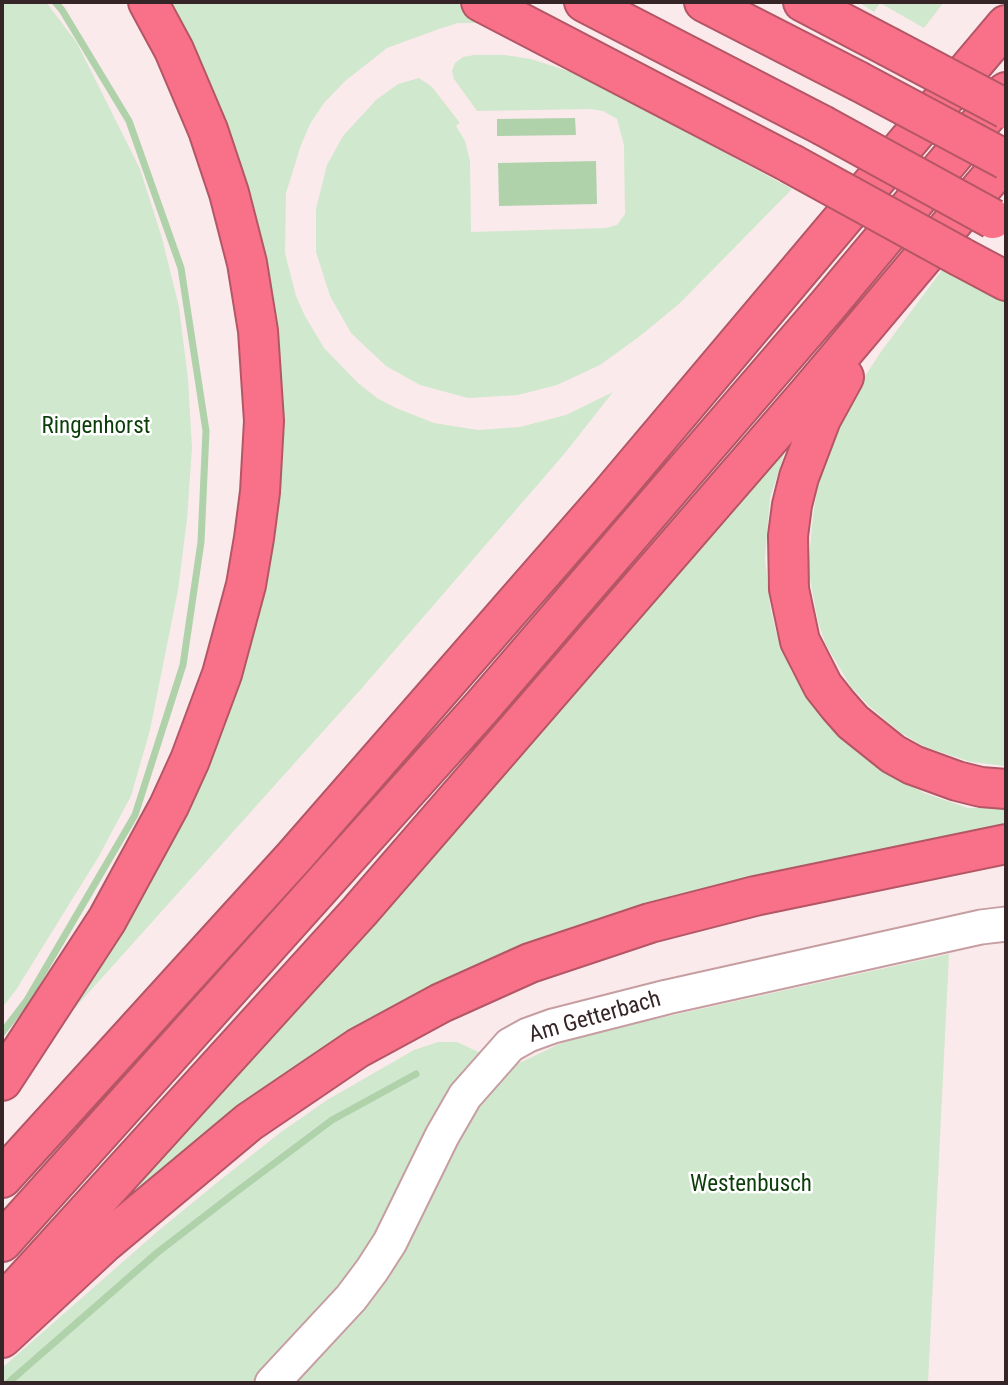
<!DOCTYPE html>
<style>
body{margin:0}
#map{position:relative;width:1008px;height:1385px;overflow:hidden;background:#fbeaeb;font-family:"Roboto Condensed",sans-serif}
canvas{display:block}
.frame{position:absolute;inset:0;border:4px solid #352527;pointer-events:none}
</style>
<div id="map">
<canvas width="1008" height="1385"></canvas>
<div class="frame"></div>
</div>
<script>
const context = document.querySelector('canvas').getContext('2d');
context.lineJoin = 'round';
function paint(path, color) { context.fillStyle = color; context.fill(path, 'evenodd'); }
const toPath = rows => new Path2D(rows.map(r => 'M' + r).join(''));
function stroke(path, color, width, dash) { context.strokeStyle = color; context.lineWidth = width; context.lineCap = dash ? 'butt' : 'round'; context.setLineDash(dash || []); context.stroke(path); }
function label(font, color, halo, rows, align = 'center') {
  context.font = font + ' "Roboto Condensed",sans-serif'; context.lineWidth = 5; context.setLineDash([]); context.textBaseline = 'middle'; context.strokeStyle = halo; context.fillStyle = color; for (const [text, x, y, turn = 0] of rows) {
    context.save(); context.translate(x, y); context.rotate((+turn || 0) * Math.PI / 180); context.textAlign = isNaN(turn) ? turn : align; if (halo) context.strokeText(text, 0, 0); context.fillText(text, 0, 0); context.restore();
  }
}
paint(toPath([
 [2,2,46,2,77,43,140,169,162,238,179,307,188,379,192,448,187,519,178,590,150,730,131,796,99,856,16,990,2,1008],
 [159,2,455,2,487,19,483,23,458,23,439,29,387,48,344,82,324,103,310,124,301,145,286,193,285,253,296,296,305,316,324,348,358,383,377,398,396,408,434,423,478,430,520,427,566,415,613,392,565,453,362,688,48,1038,146,878,272,427],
 [858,2,944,2,924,28,880,3,874,12],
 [474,55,505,55,531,59,583,76,792,189,680,303,640,336,600,365,557,385,518,395,468,398,420,385,386,366,351,333,330,296,316,252,316,209,327,165,343,136,376,100,398,84,419,78,432,87,460,123,456,126,465,141,470,161,471,232,606,228,617,225,625,214,624,145,617,119,603,111,591,109,477,111,454,79,452,71,455,63,463,57],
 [942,270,1006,301,1006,766,971,762,925,747,901,733,869,706,851,687,826,645,818,622,808,569,813,515,818,484,837,433,860,384,880,353],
 [786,448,770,498,765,558,770,606,776,632,792,672,818,712,835,732,858,753,886,773,924,793,968,808,1006,808,1006,833,541,948,89,1236,152,1170,540,734],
 [949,954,928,1383,2,1383,2,1368,158,1231,219,1181,281,1132,327,1100,414,1050,438,1042,457,1042,511,1067,574,1037]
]), '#d0e8cd');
paint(toPath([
 [575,118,576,135,497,136,497,119],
 [596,161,597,204,499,206,498,163]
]), '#afd2ab');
stroke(toPath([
 [2,1033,27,1000,135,815,183,665,201,542,206,431,181,268,129,121,62,10,55,2],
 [8,1383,158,1252,232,1195,332,1120,416,1074]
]), '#afd2ab', 7);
const minor = toPath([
 [272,1383,351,1298,372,1270,390,1242,442,1136,465,1096,510,1045,528,1035,553,1026,667,997,981,927,1006,924]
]);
const highway = toPath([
 [481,2,790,163],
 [584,2,822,125],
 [704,2,858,81],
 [803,2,887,46],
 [961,257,1006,281],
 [844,377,821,419,799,477,792,505,788,536,789,589,800,641,823,686,838,705,853,722,893,754,913,765,957,781,981,787,1006,789],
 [2,1081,107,920,169,806,190,760,222,674,246,585,254,538,260,492,264,421,258,331,247,263,229,193,208,130,174,50,148,2],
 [2,1178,294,857,609,496,1006,25],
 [2,1242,481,708,828,305,1006,92],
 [2,1305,359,912,807,395,1006,159],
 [2,1338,103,1244,249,1122,358,1048,441,1003,530,963,650,923,755,896,1006,844]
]);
stroke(minor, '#c69ea2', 37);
stroke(highway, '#b45666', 42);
stroke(minor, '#fff', 33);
stroke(highway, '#f87188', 38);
const highwayBridge = toPath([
 [887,46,1006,109],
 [858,81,1006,160],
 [822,125,993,219],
 [790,163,961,257]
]);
stroke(highwayBridge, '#b45666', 42, []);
stroke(highwayBridge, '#f87188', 38);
label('23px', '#0b3e09', '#fff', [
 ["Ringenhorst",96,427],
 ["Westenbusch",751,1185]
]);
label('23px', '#352527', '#fff', [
 ["Am Getterbach",595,1018,-16]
]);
</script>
